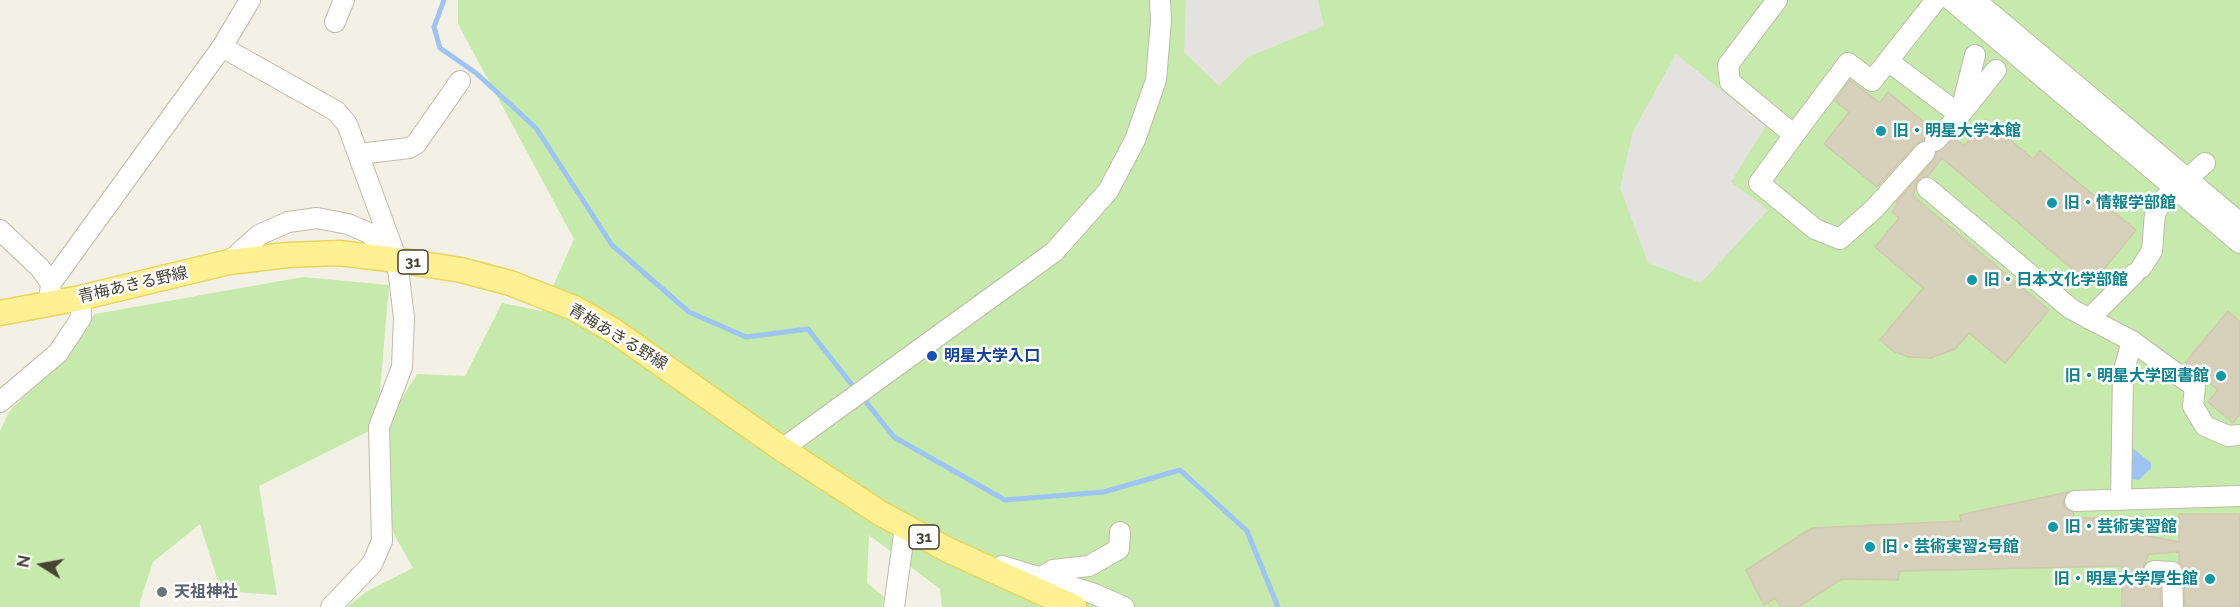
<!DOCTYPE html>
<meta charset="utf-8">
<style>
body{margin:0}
#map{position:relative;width:2240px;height:607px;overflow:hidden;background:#f3f1e5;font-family:Raleway,sans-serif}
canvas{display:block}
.north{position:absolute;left:12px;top:535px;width:60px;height:60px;-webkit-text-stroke:4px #fff;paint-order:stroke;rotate:281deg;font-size:16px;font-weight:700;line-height:24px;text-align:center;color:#464234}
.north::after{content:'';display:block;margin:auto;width:21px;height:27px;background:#464234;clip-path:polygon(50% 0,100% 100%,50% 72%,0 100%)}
</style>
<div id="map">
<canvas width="2240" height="607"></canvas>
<div class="north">N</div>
</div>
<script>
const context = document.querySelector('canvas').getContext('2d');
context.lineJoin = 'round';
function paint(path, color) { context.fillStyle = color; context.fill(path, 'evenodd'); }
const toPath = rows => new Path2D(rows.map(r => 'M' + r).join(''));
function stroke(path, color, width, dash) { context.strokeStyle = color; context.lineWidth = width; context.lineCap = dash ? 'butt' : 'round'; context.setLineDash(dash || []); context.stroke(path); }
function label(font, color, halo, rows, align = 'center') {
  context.font = font + ' Raleway,"Noto Sans JP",sans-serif'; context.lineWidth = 5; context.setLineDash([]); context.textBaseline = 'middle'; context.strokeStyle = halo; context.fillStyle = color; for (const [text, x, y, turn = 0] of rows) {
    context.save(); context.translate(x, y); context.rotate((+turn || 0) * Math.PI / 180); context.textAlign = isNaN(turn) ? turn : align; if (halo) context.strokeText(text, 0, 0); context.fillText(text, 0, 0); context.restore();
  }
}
paint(toPath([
 [458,0,2240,0,2240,607,942,607,940,589,869,535,867,583,884,597,882,607,347,607,366,592,413,568,394,534,373,444,417,374,465,376,502,303,542,311,574,239,458,24],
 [303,277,389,285,377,427,259,486,277,595,221,591,200,524,153,562,139,605,141,607,0,607,0,431,9,412,67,352,95,314]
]), '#c5eaab');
paint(toPath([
 [1186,0,1318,0,1324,26,1248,57,1219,86,1184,52],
 [1676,54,1766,126,1731,182,1768,210,1701,283,1648,263,1620,188,1633,131]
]), '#e4e2de');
paint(toPath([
 [2134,449,2151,463,2151,468,2139,480,2131,479,2129,454]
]), '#9ec4f4');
stroke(toPath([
 [444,0,434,27,440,48,476,73,536,128,612,245,689,312,746,337,808,329,856,390],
 [862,397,894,437,1005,500,1104,492,1180,470,1247,531,1278,607]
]), '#9ec4f4', 5);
const building = toPath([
 [1850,80,1880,103,1888,92,1931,128,1923,140,1916,144,1877,187,1824,144,1849,112,1835,101,1850,80],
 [1986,120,2033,159,2040,151,2136,230,2091,285,1942,158,1928,176,1917,181,1913,196,2049,310,2005,363,1969,333,1955,349,1931,358,1909,357,1893,351,1880,340,1923,288,1875,247,1899,218,1892,212,1898,204,1896,202,1934,160,1937,153,1954,138,1964,146,1986,120],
 [2228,311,2240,322,2240,414,2233,423,2208,402,2218,390,2185,363,2228,311],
 [2068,492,2063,502,2065,508,2073,512,2073,518,2145,517,2144,535,2179,542,2179,514,2240,514,2240,607,2185,607,2184,572,2179,563,2179,552,2149,554,2144,565,2140,587,2160,586,2161,607,2122,607,2122,566,1900,571,1898,580,1842,579,1798,607,1781,607,1775,598,1764,605,1746,570,1812,528,1961,521,1960,515,2068,492]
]);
paint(building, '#d6cfba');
stroke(building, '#d1c8ad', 1.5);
const minor = toPath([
 [1777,0,1728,65,1730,82,1794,135,1848,63,1872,81,1936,0],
 [1951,0,2240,243],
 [1975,0,2240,223],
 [335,22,344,0],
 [222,47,336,111,347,124,397,260,404,318,402,367,379,427,382,541,372,564,331,607],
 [1888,61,1960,115],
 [1962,107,1975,55],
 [1794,135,1759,183,1815,229,1840,239,1874,209,1925,152],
 [1935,141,1960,115,1996,70],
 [359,154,409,148,416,144,460,81],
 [1927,188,2071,309,2132,341,2195,387,2193,406,2205,426,2228,436,2240,435],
 [0,230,40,268,51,283],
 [229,262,259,235,288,222,317,218,348,224,369,233,393,256],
 [2141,268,2152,251,2155,213,2164,199,2205,163],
 [49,303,51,283,222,47,250,0],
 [2089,319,2134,274],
 [0,402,58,353,81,318,80,298],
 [782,449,1054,252,1108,191,1135,140,1156,80,1161,21,1160,0],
 [2121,500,2123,374,2132,341],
 [2075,501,2240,496],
 [1002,566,1092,593,1124,607],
 [2154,571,2172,572,2173,607],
 [1042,577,1053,570,1089,566,1119,549,1120,532],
 [894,607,905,527]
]);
const major = toPath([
 [0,313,80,298,229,262,287,255,339,253,397,260,461,270,510,283,574,308,614,331,782,449,880,513,948,550,1074,607]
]);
stroke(minor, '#bfbba7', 22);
stroke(major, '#ead45d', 27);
stroke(minor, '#fff', 20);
stroke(major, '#fff093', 24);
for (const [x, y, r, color] of [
 [1881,131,6,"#0f9aa8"],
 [2052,203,6,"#0f9aa8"],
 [1972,280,6,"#0f9aa8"],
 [932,356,6,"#1a4fb4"],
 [2221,376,6,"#0f9aa8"],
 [2053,527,6,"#0f9aa8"],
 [1870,547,6,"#0f9aa8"],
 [2210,579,6,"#0f9aa8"],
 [162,592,6,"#6b7280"]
]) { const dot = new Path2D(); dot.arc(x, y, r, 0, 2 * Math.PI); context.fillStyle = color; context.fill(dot); stroke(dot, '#fff', 2); }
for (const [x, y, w] of [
 [413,262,30],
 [924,537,30]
]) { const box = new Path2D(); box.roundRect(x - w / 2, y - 12, w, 24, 4.5); context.fillStyle = '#fff'; context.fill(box); stroke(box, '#464234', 1.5); }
label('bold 15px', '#464234', null, [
 ["31",413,262],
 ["31",924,537]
]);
label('bold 16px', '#0d838f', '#fff', [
 ["旧・明星大学本館",1893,131],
 ["旧・情報学部館",2064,203],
 ["旧・日本文化学部館",1984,280],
 ["旧・明星大学図書館",2209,376,"right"],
 ["旧・芸術実習館",2065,527],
 ["旧・芸術実習2号館",1882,547],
 ["旧・明星大学厚生館",2198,579,"right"]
], 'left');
label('16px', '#464234', '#fff', [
 ["青梅あきる野線",133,285,-13],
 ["青梅あきる野線",618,337,31]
]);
label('bold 16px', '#164399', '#fff', [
 ["明星大学入口",944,356]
], 'left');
label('bold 16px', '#5b616d', '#fff', [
 ["天祖神社",174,592]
], 'left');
</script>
